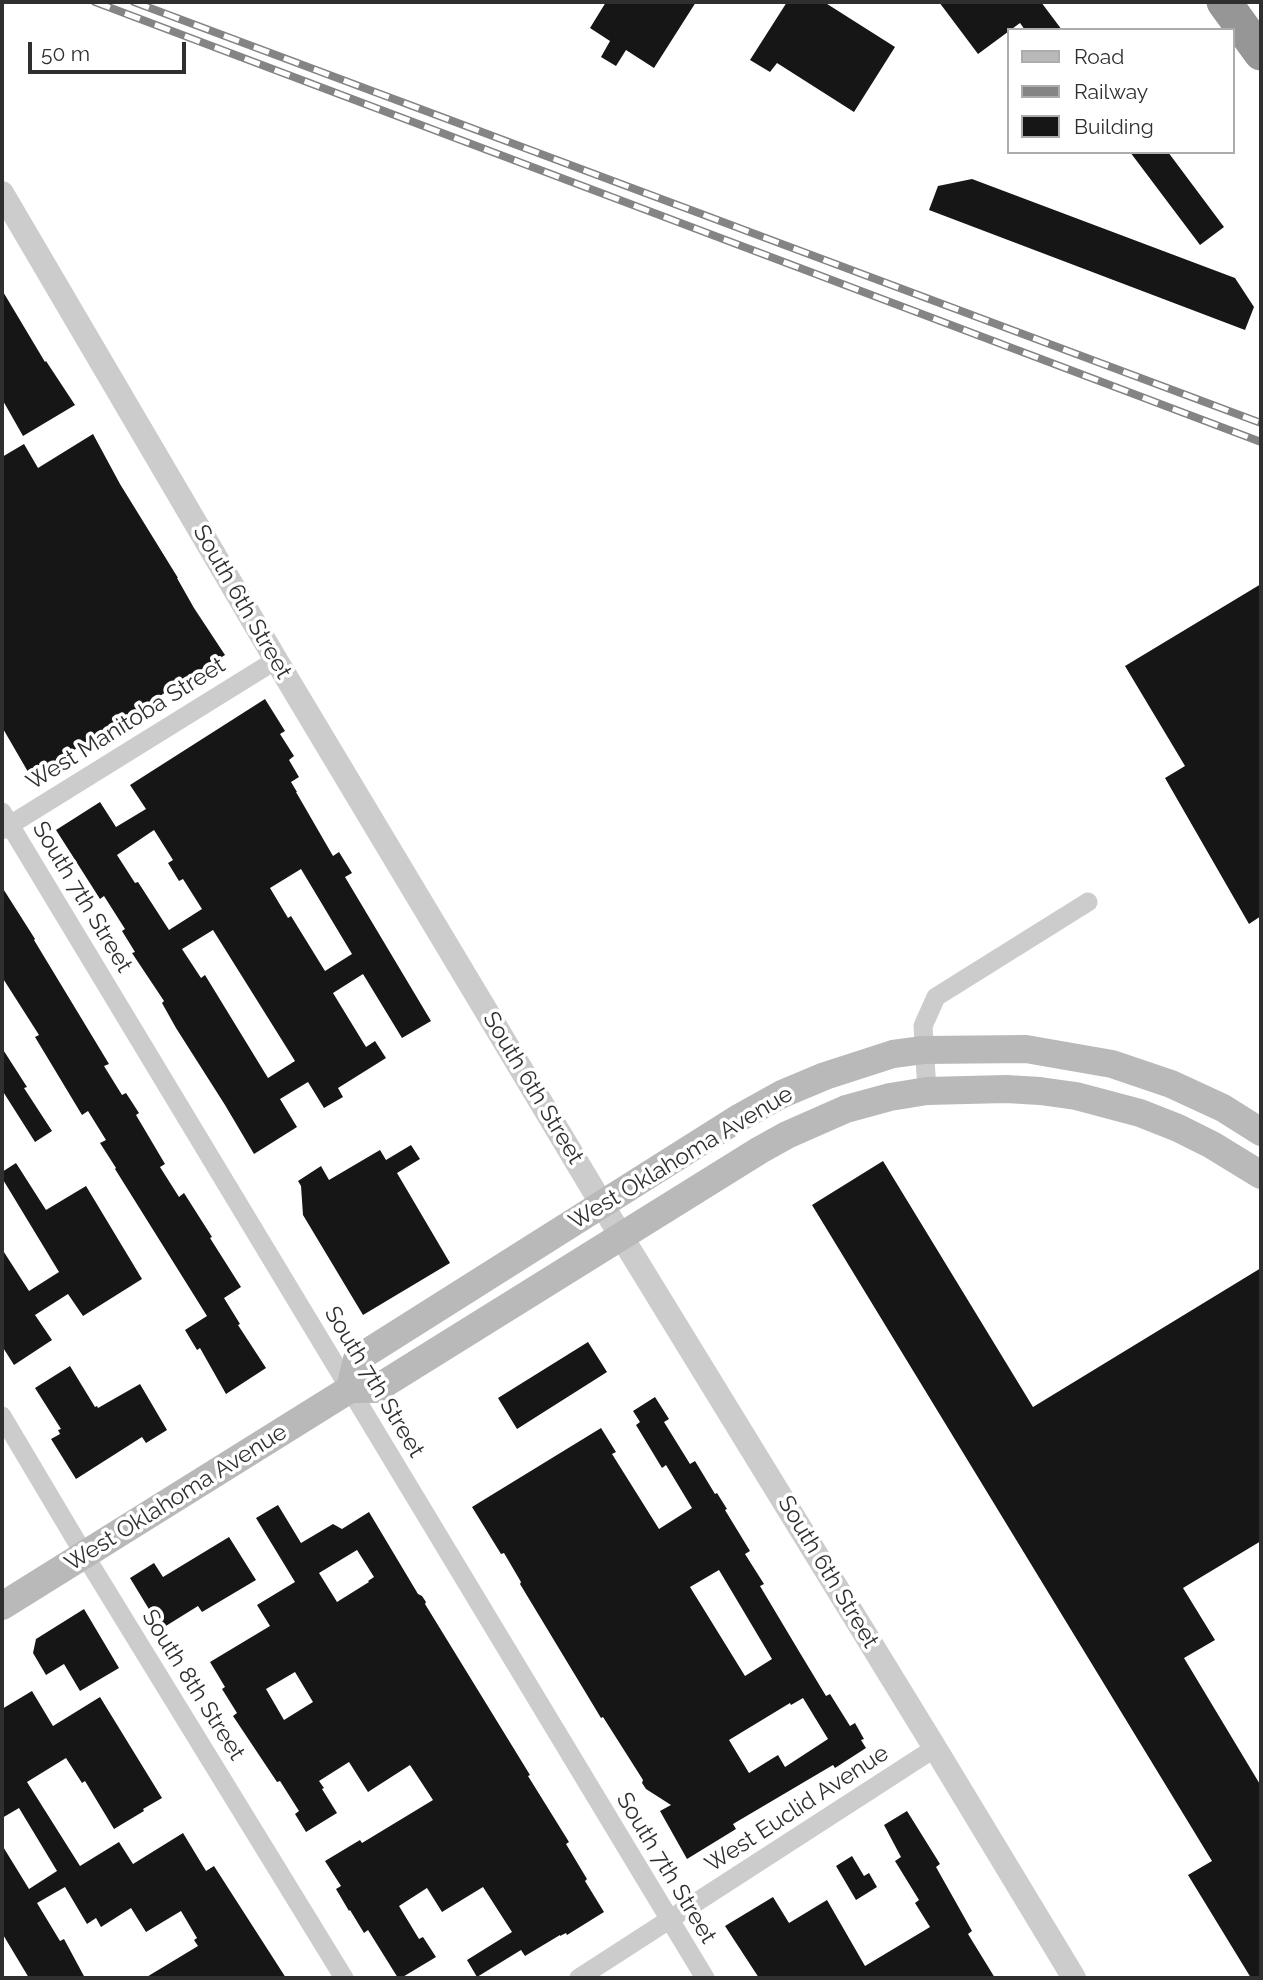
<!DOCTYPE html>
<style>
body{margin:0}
#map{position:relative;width:1263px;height:1980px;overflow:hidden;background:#fff;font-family:Raleway,sans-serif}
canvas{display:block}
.frame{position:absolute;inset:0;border:4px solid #2f2f2f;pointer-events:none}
.legend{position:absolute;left:1007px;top:28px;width:228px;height:126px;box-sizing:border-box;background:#fff;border:2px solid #acacac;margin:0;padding:9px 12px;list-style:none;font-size:21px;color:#2f2f2f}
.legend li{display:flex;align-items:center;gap:14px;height:35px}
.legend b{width:35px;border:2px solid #acacac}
.scale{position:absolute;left:28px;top:42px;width:158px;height:32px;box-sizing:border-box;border:4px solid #2f2f2f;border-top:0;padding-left:9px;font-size:21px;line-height:24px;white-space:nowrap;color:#2f2f2f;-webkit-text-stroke:5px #fff;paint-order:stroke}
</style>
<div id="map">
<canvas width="1263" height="1980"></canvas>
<div class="frame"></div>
<ul class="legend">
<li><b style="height:9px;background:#b9b9b9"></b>Road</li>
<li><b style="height:9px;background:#848484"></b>Railway</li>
<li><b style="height:19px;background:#161616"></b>Building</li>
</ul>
<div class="scale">50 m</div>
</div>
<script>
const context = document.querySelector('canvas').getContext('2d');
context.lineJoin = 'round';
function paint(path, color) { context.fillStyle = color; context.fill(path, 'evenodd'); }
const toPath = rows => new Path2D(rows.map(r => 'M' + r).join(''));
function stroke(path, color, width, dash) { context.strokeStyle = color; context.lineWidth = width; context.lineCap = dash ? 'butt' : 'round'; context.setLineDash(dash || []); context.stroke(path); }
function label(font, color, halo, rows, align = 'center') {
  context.font = font + ' Raleway,sans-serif'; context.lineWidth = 7; context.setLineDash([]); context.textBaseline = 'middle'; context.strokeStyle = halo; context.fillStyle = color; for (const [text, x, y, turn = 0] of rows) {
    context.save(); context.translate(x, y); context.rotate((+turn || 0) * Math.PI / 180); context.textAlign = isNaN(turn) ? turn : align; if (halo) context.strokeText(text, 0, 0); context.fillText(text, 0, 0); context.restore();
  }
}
paint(toPath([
 [606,2,696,2,654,68,626,50,616,66,601,57,610,41,590,28],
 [787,2,824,2,895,47,854,112,777,63,770,72,750,60],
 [939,2,1041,2,1062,30,1025,30,1020,23,978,54],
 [1130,152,1168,152,1224,227,1200,245],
 [972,179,1235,278,1254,307,1245,330,929,210,938,186],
 [2,290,45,362,46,361,75,405,23,436,2,399],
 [93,434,120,484,178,578,177,578,194,608,225,655,31,777,2,727,2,457,24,444,38,468],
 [1261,584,1261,916,1249,924,1165,778,1185,766,1125,666],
 [265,699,285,731,280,734,294,756,289,760,299,777,291,782,297,792,296,792,333,856,339,852,352,873,345,877,431,1021,402,1038,363,974,333,993,366,1047,375,1041,386,1058,338,1088,343,1097,324,1108,308,1082,280,1099,297,1127,254,1154,225,1105,176,1028,162,1003,164,1001,132,953,135,952,122,931,125,929,104,896,100,899,56,830,100,802,116,827,146,809,130,785],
 [154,830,173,860,168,863,179,881,183,879,202,909,169,930,138,882,135,883,117,855],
 [301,869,352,954,325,971,291,916,288,918,270,888],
 [213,930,295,1061,268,1078,205,975,201,978,182,949],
 [2,887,35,939,34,940,109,1064,104,1066,122,1095,126,1093,139,1113,136,1115,165,1164,160,1167,179,1197,184,1193,212,1237,210,1238,241,1287,224,1298,240,1324,238,1325,266,1368,226,1394,200,1348,197,1350,185,1330,207,1316,115,1169,116,1168,100,1143,106,1140,88,1111,82,1115,35,1037,39,1035,2,977],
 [2,1048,27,1087,24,1088,52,1131,35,1142,2,1090],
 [411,1145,420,1159,397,1173,450,1263,363,1315,303,1215,301,1186,298,1181,321,1166,329,1180,380,1150,386,1160],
 [883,1161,1033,1407,1261,1268,1261,1541,1183,1588,1215,1640,1184,1658,1261,1786,1261,1978,1251,1978,1188,1875,1212,1861,812,1205],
 [16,1163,46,1210,86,1186,142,1279,83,1316,68,1294,35,1315,52,1340,14,1365,2,1346,2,1249,29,1291,59,1272,2,1178,2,1172],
 [588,1342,607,1372,517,1429,498,1398],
 [70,1366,95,1407,97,1406,98,1408,140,1384,167,1430,146,1443,142,1437,76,1479,51,1439,60,1434,58,1430,61,1429,35,1388],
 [655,1397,669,1419,664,1422,690,1464,695,1461,715,1494,717,1493,727,1509,725,1510,750,1551,745,1554,764,1584,760,1586,800,1653,826,1696,830,1694,850,1726,855,1723,864,1739,861,1740,866,1748,835,1768,833,1765,733,1824,736,1829,687,1859,660,1811,671,1805,646,1789,642,1783,643,1780,603,1717,601,1718,520,1584,521,1582,504,1553,501,1554,472,1507,601,1428,616,1452,612,1454,659,1529,692,1508,666,1465,662,1468,636,1425,640,1422,633,1411],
 [719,1570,772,1659,745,1676,690,1587],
 [803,1698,828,1739,785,1767,778,1755,749,1773,729,1740,790,1703,791,1705],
 [278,1505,301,1543,333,1524,342,1529,369,1512,418,1594,422,1596,426,1602,425,1604,530,1775,528,1776,569,1842,566,1844,587,1879,585,1881,604,1912,567,1935,566,1933,560,1936,560,1935,525,1956,521,1950,477,1977,467,1960,512,1932,483,1887,442,1912,427,1888,399,1906,419,1939,423,1937,436,1957,401,1978,398,1978,368,1930,364,1933,350,1910,349,1911,336,1889,341,1886,325,1861,360,1840,362,1843,433,1800,410,1765,368,1792,349,1762,319,1781,324,1788,322,1789,337,1813,306,1832,295,1814,299,1811,280,1781,277,1782,233,1716,237,1713,222,1689,225,1687,210,1662,270,1626,257,1605,295,1582,256,1518],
 [357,1550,374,1577,368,1581,369,1582,337,1602,319,1573],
 [295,1672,313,1702,284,1720,266,1689],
 [229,1537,256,1580,202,1612,198,1606,161,1629,130,1578,154,1563,163,1577],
 [84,1609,119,1668,80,1691,64,1664,46,1675,33,1653,36,1639],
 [32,1691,53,1726,100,1697,162,1798,143,1809,144,1811,114,1829,85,1781,82,1783,66,1758,27,1782,80,1866,119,1842,133,1864,183,1833,206,1871,214,1866,286,1978,145,1978,198,1946,194,1940,197,1938,181,1911,146,1932,131,1908,101,1927,96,1918,87,1924,65,1887,37,1903,60,1941,64,1939,85,1978,29,1978,2,1933,2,1845,29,1889,57,1871,19,1808,2,1818,2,1709],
 [907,1811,940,1864,936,1867,972,1931,968,1934,995,1978,759,1978,725,1926,773,1897,789,1923,827,1900,865,1966,930,1927,915,1903,919,1900,895,1861,901,1857,884,1825],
 [852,1856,864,1876,869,1873,877,1887,856,1900,836,1866]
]), '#161616');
stroke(toPath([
 [2,812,705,1978],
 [2,830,276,660],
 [927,1091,923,1026,936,997,1088,902],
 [2,1416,84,1554,344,1978],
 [579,1978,935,1748]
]), '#ccc', 19);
stroke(toPath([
 [2,193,276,660,621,1236,935,1748,1074,1978]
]), '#ccc', 24);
stroke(toPath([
 [350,1389,357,1359,737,1119,782,1094,825,1076,893,1054,923,1050,1026,1049,1112,1064,1171,1084,1223,1108,1261,1132],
 [2,1606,350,1389,376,1389,760,1150,787,1135,846,1109,890,1097,927,1091,1006,1089,1040,1091,1076,1096,1140,1113,1178,1128,1212,1145,1261,1175]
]), '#b9b9b9', 28);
stroke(toPath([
 [1224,2,1261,53]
]), '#969696', 35);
const rail = toPath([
 [95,2,1261,442],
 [134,2,1261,423]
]);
stroke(rail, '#848484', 8);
stroke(rail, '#fff', 5, [16]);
label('23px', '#2f2f2f', '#fff', [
 ["South 6th Street",242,602,60],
 ["West Manitoba Street",126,724,-32],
 ["South 7th Street",82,897,59],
 ["South 6th Street",533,1088,59],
 ["West Oklahoma Avenue",681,1158,-31],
 ["South 7th Street",374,1382,59],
 ["West Oklahoma Avenue",176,1498,-32],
 ["South 6th Street",828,1572,59],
 ["South 8th Street",193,1685,58],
 ["West Euclid Avenue",797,1809,-33],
 ["South 7th Street",666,1868,59]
]);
</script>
